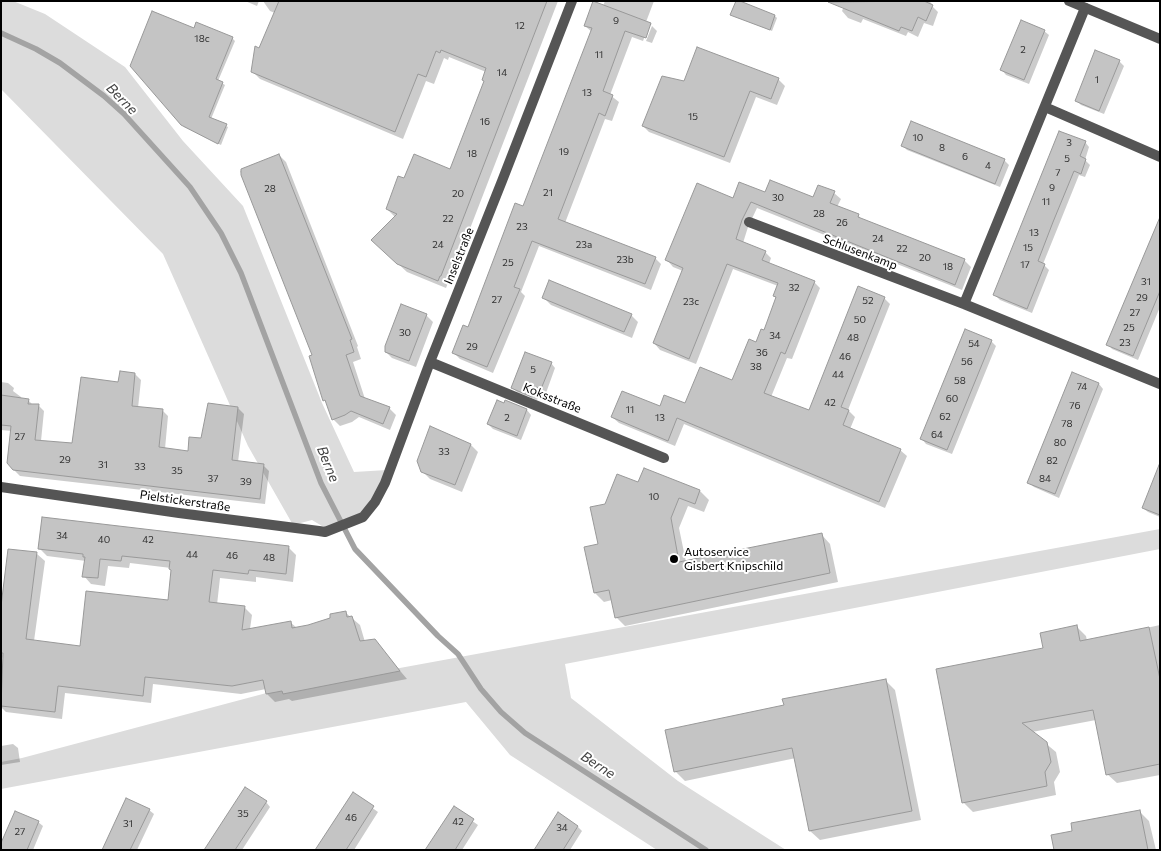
<!DOCTYPE html>
<meta charset="utf-8">
<style>
body{margin:0}
#map{position:relative;width:1161px;height:851px;overflow:hidden;background:#fff;font-family:Commissioner,sans-serif}
canvas{display:block}
.frame{position:absolute;inset:0;border:2px solid #000;pointer-events:none}
</style>
<div id="map">
<canvas width="1161" height="851"></canvas>
<div class="frame"></div>
</div>
<script>
const context = document.querySelector('canvas').getContext('2d');
context.lineJoin = 'round';
function paint(path, color) { context.fillStyle = color; context.fill(path, 'evenodd'); }
const toPath = rows => new Path2D(rows.map(r => 'M' + r).join(''));
function stroke(path, color, width, dash) { context.strokeStyle = color; context.lineWidth = width; context.lineCap = dash ? 'butt' : 'round'; context.setLineDash(dash || []); context.stroke(path); }
function label(font, color, halo, rows, align = 'center') {
  context.font = font + ' Commissioner,sans-serif'; context.lineWidth = 4; context.setLineDash([]); context.textBaseline = 'middle'; context.strokeStyle = halo; context.fillStyle = color; for (const [text, x, y, turn = 0] of rows) {
    context.save(); context.translate(x, y); context.rotate((+turn || 0) * Math.PI / 180); context.textAlign = isNaN(turn) ? turn : align; if (halo) context.strokeText(text, 0, 0); context.fillText(text, 0, 0); context.restore();
  }
}
paint(toPath([
 [1,1,13,1,45,14,125,67,183,141,243,206,322,403,354,472,387,470,362,515,327,529,312,520,293,525,248,446,163,254,1,89],
 [1160,529,1160,549,565,664,571,698,678,781,786,850,657,850,510,755,466,702,1,789,1,762,22,758,274,691]
]), '#dcdcdc');
paint(toPath([
 [245,1,259,1,257,6],
 [263,1,558,1,449,283,448,283,446,288,407,272,381,248,395,217,387,209,405,180,451,170,485,82,486,72,449,57,448,60,444,58,434,84,426,81,403,139,260,79,252,71,275,13,270,11],
 [605,1,654,1,646,22,652,25,649,25,643,41,632,37,610,95,619,102,612,121,605,119,565,223,655,258,661,264,651,290,539,246,521,292,525,296,493,373,460,359,454,353,469,328,524,208,592,32,585,26,603,6],
 [846,1,929,1,932,4,931,5,938,12,933,26,924,23,918,37,908,32,906,36,863,19,861,23,848,18,842,11],
 [732,15,775,16,777,18,772,31],
 [652,26,657,31,652,43,646,41],
 [195,30,232,38,235,41,218,81,225,85,211,119,228,127,221,145,184,127],
 [1044,31,1049,35,1029,84,1006,75,1002,70],
 [1119,61,1124,66,1104,114,1081,105,1076,100],
 [778,79,785,86,777,105,756,97,730,163,649,132,643,126,685,83],
 [1085,142,1089,147,1085,160,1090,165,1085,177,1079,175,1058,227,1043,264,1049,270,1032,313,1000,300,995,295],
 [903,146,1004,160,1009,165,1000,187,907,150],
 [279,155,286,162,358,346,357,347,361,359,353,362,365,399,389,408,396,415,390,430,359,417,352,422,340,426,333,419,327,403,324,400,314,356,240,171],
 [819,186,834,193,841,199,837,207,858,215,862,220,964,260,971,267,962,290,757,208,748,227,743,243,765,252,771,258,769,264,814,282,820,288,792,359,787,358,771,397,809,412,884,298,890,304,848,410,855,417,850,429,900,450,907,456,885,508,684,424,675,446,619,423,612,417,686,405,733,382,764,331,777,299,774,296,778,286,733,269,696,364,660,350,654,343,683,271,673,267,667,260,734,200,765,194,814,199],
 [1160,217,1160,307,1138,360,1112,349,1108,344],
 [544,298,631,315,638,322,632,338,551,305],
 [402,306,426,315,433,322,416,367,392,358,385,351],
 [991,341,996,346,952,454,926,444,922,439],
 [551,363,555,368,546,393,541,391,537,400,517,392,512,387],
 [135,374,141,380,138,408,162,410,168,416,165,449,189,452,202,440,209,404,238,408,244,414,238,462,263,465,269,471,265,504,20,476,13,469,12,431,1,430,1,382,8,383,14,388,13,391,21,397,21,399,28,400,33,405,38,405,44,411,41,441,73,445,119,383],
 [1073,374,1099,384,1103,389,1059,498,1034,487,1029,483],
 [506,402,527,410,531,415,521,440,493,429,488,424],
 [471,445,478,452,462,492,430,479,422,471],
 [1160,467,1160,517,1148,512,1143,508],
 [644,469,700,491,709,500,704,512,688,506,679,528,686,562,821,534,830,544,838,582,625,626,616,617,612,600,604,602,595,593,599,545,606,505,639,484],
 [288,547,296,555,293,582,256,577,256,582,220,578,217,605,244,607,252,615,250,629,290,622,297,628,308,626,346,613,360,625,365,642,374,640,407,679,292,701,289,699,275,702,267,694,266,689,241,694,153,684,151,703,65,693,62,719,6,712,1,707,1,679,3,658,1,656,1,617,9,550,37,554,45,561,34,641,81,647,169,602,172,571,171,568,130,563,129,568,108,566,105,586,91,584,84,576,86,561,47,556,39,548],
 [1160,625,1160,775,1117,783,1107,774,1096,720,1032,732,1056,752,1060,772,1054,782,1056,795,973,812,963,802,1044,649,1077,627,1086,636,1087,641],
 [885,680,895,690,921,820,820,840,810,831,796,758,685,781,675,771,785,706],
 [13,744,18,748,20,762,1,765,1,746],
 [353,794,378,812,354,850,316,850],
 [266,802,270,807,242,850,206,850],
 [454,808,478,825,462,850,427,850],
 [149,810,154,814,137,850,103,850],
 [1140,812,1149,821,1156,850,1055,850,1074,832],
 [38,822,43,826,33,850,1,850],
 [578,827,582,831,570,850,536,850]
]), '#0003');
stroke(toPath([
 [1,33,36,49,60,63,104,96,124,114,190,187,221,233,241,273,321,483,355,549,438,636,458,654,481,689,501,712,525,733,706,850]
]), '#a3a3a3', 5.5);
const building = toPath([
 [279,1,547,1,441,276,440,276,438,281,397,264,371,240,397,214,386,209,398,176,404,178,414,154,450,169,484,81,482,80,486,68,441,50,440,53,436,51,426,77,418,74,395,132,251,72,255,46,259,48,279,1],
 [593,1,651,23,646,38,625,31,603,91,613,95,605,116,599,113,558,219,656,257,645,284,532,241,514,287,520,289,487,367,452,353,463,325,468,327,515,203,523,206,592,28,584,26,593,1],
 [736,1,740,1,775,15,770,30,730,15,736,1],
 [924,1,933,5,926,21,918,17,912,31,901,27,899,31,828,2,924,1],
 [152,11,194,28,196,22,233,37,216,79,223,82,209,117,227,124,218,144,181,125,130,66,152,11],
 [1021,20,1045,30,1024,80,1000,70,1021,20],
 [697,47,779,78,771,99,750,91,724,157,642,126,662,76,684,81,697,47],
 [1095,50,1120,60,1099,111,1075,101,1095,50],
 [911,121,1005,159,995,184,901,146,911,121],
 [1059,131,1086,141,1080,156,1086,159,1081,174,1074,171,1053,222,1038,261,1045,264,1027,309,993,295,1059,131],
 [279,154,352,339,350,340,354,352,346,355,360,396,390,407,383,424,351,411,345,415,332,420,325,400,323,401,309,356,312,355,241,175,241,169,279,154],
 [770,180,813,197,818,185,835,191,830,203,859,214,858,217,965,259,955,285,751,202,742,220,736,239,766,251,762,260,815,281,785,354,781,352,764,393,809,410,858,286,885,297,841,407,849,410,843,425,901,449,879,502,677,418,668,441,611,417,622,391,660,406,664,395,685,403,700,367,732,380,749,339,756,342,761,329,764,330,776,297,773,296,778,283,727,264,689,359,653,343,683,268,665,260,697,183,733,198,739,182,765,192,770,180],
 [1160,217,1160,291,1133,356,1106,345,1160,217],
 [549,280,632,314,624,332,542,298,549,280],
 [401,304,427,314,409,361,385,352,385,346,401,304],
 [965,329,992,340,947,450,920,439,965,329],
 [525,352,552,362,541,389,536,387,532,397,511,388,525,352],
 [120,371,135,373,132,406,163,409,159,447,188,451,189,437,201,438,208,403,238,407,232,460,264,464,260,499,13,470,7,463,11,426,1,425,1,395,29,399,28,404,39,404,35,440,72,443,81,377,118,382,120,371],
 [1072,372,1099,383,1055,494,1027,483,1072,372],
 [497,400,504,403,505,400,527,409,517,436,487,424,497,400],
 [430,426,471,444,455,485,421,472,417,461,430,426],
 [1159,465,1160,465,1160,515,1142,508,1159,465],
 [644,468,700,490,695,504,679,498,671,518,679,562,822,533,830,573,615,618,609,590,594,593,584,547,598,544,590,507,605,504,617,474,638,482,644,468],
 [42,517,289,546,286,574,249,570,248,574,213,570,209,602,245,606,242,630,291,621,292,628,308,625,330,618,330,614,346,611,347,617,352,616,360,641,375,639,400,671,283,694,282,691,266,694,263,680,232,686,145,677,143,696,58,686,55,712,1,706,3,653,1,653,1,606,8,549,37,552,26,639,80,646,86,591,168,600,171,570,169,569,170,561,122,556,121,561,100,559,98,578,82,577,85,557,83,557,83,554,38,549,42,517],
 [1077,625,1080,641,1149,627,1160,679,1160,764,1106,775,1093,710,1022,723,1047,742,1051,762,1045,772,1047,786,962,803,936,669,1043,648,1040,633,1077,625],
 [886,679,912,811,809,831,792,748,674,772,665,730,784,705,782,699,886,679],
 [245,787,267,801,235,850,204,850,245,787],
 [353,792,374,806,346,850,315,850,353,792],
 [126,798,150,809,130,850,102,850,126,798],
 [454,806,474,819,455,850,425,850,454,806],
 [1140,810,1148,850,1054,850,1051,835,1072,831,1071,823,1140,810],
 [15,811,39,821,27,850,1,850,1,843,15,811],
 [558,812,578,826,563,850,534,850,558,812]
]);
paint(building, '#c4c4c4');
stroke(building, '#999', 1);
stroke(toPath([
 [1045,107,1160,157],
 [749,222,964,304,1160,384],
 [964,304,1085,8],
 [430,362,664,458],
 [1,487,179,513,319,531,325,532,363,517,375,502,385,483,430,362,502,181,572,1]
]), '#555', 10);
stroke(toPath([
 [1069,1,1160,39]
]), '#555', 10);
for (const [x, y, r, color] of [
 [674,559,5,"#000"]
]) { const dot = new Path2D(); dot.arc(x, y, r, 0, 2 * Math.PI); context.fillStyle = color; context.fill(dot); stroke(dot, '#fff', 2); }
label('10px', '#313131', null, [
 ["9",616,21],
 ["12",520,26],
 ["18c",202,39],
 ["2",1023,50],
 ["11",599,55],
 ["14",502,73],
 ["1",1097,80],
 ["13",587,93],
 ["15",693,117],
 ["16",485,122],
 ["10",918,138],
 ["3",1069,143],
 ["8",942,148],
 ["19",564,152],
 ["18",472,154],
 ["6",965,157],
 ["5",1067,159],
 ["4",988,166],
 ["7",1058,173],
 ["9",1052,188],
 ["28",270,189],
 ["21",548,193],
 ["20",458,194],
 ["30",778,198],
 ["11",1046,202],
 ["28",819,214],
 ["22",448,219],
 ["26",842,223],
 ["23",522,227],
 ["13",1034,233],
 ["24",878,239],
 ["24",438,245],
 ["23a",584,245],
 ["15",1028,248],
 ["22",902,249],
 ["20",925,258],
 ["23b",625,260],
 ["25",508,263],
 ["17",1025,265],
 ["18",948,267],
 ["31",1146,282],
 ["32",794,288],
 ["29",1142,298],
 ["27",497,300],
 ["52",868,301],
 ["23c",691,302],
 ["27",1135,313],
 ["50",860,320],
 ["25",1129,328],
 ["30",405,333],
 ["34",775,336],
 ["48",853,338],
 ["23",1125,343],
 ["54",974,344],
 ["29",472,347],
 ["36",762,353],
 ["46",845,357],
 ["56",967,362],
 ["38",756,367],
 ["5",533,370],
 ["44",838,375],
 ["58",960,381],
 ["74",1082,387],
 ["60",952,399],
 ["42",830,403],
 ["76",1075,406],
 ["11",630,410],
 ["62",945,417],
 ["2",507,418],
 ["13",660,418],
 ["78",1067,424],
 ["64",937,435],
 ["27",20,437],
 ["80",1060,443],
 ["33",444,452],
 ["29",65,460],
 ["82",1052,461],
 ["31",103,465],
 ["33",140,467],
 ["35",177,471],
 ["37",213,479],
 ["84",1045,479],
 ["39",246,482],
 ["10",654,497],
 ["34",62,536],
 ["40",104,540],
 ["42",148,540],
 ["44",192,555],
 ["46",232,556],
 ["48",269,558],
 ["35",243,814],
 ["46",351,818],
 ["42",458,822],
 ["31",128,824],
 ["34",562,828],
 ["27",20,832]
]);
label('12px', '#000', '#fff', [
 ["Schlusenkamp",860,252,21],
 ["Inselstraße",459,256,-68],
 ["Koksstraße",552,398,22],
 ["Pielstickerstraße",185,501,8]
]);
label('12px', '#000', '#fff', [
 ["Autoservice",684,552],
 ["Gisbert Knipschild",684,566]
], 'left');
label('italic 14px', '#444', '#fff', [
 ["Berne",122,99,45],
 ["Berne",328,464,68],
 ["Berne",598,765,33]
]);
</script>
